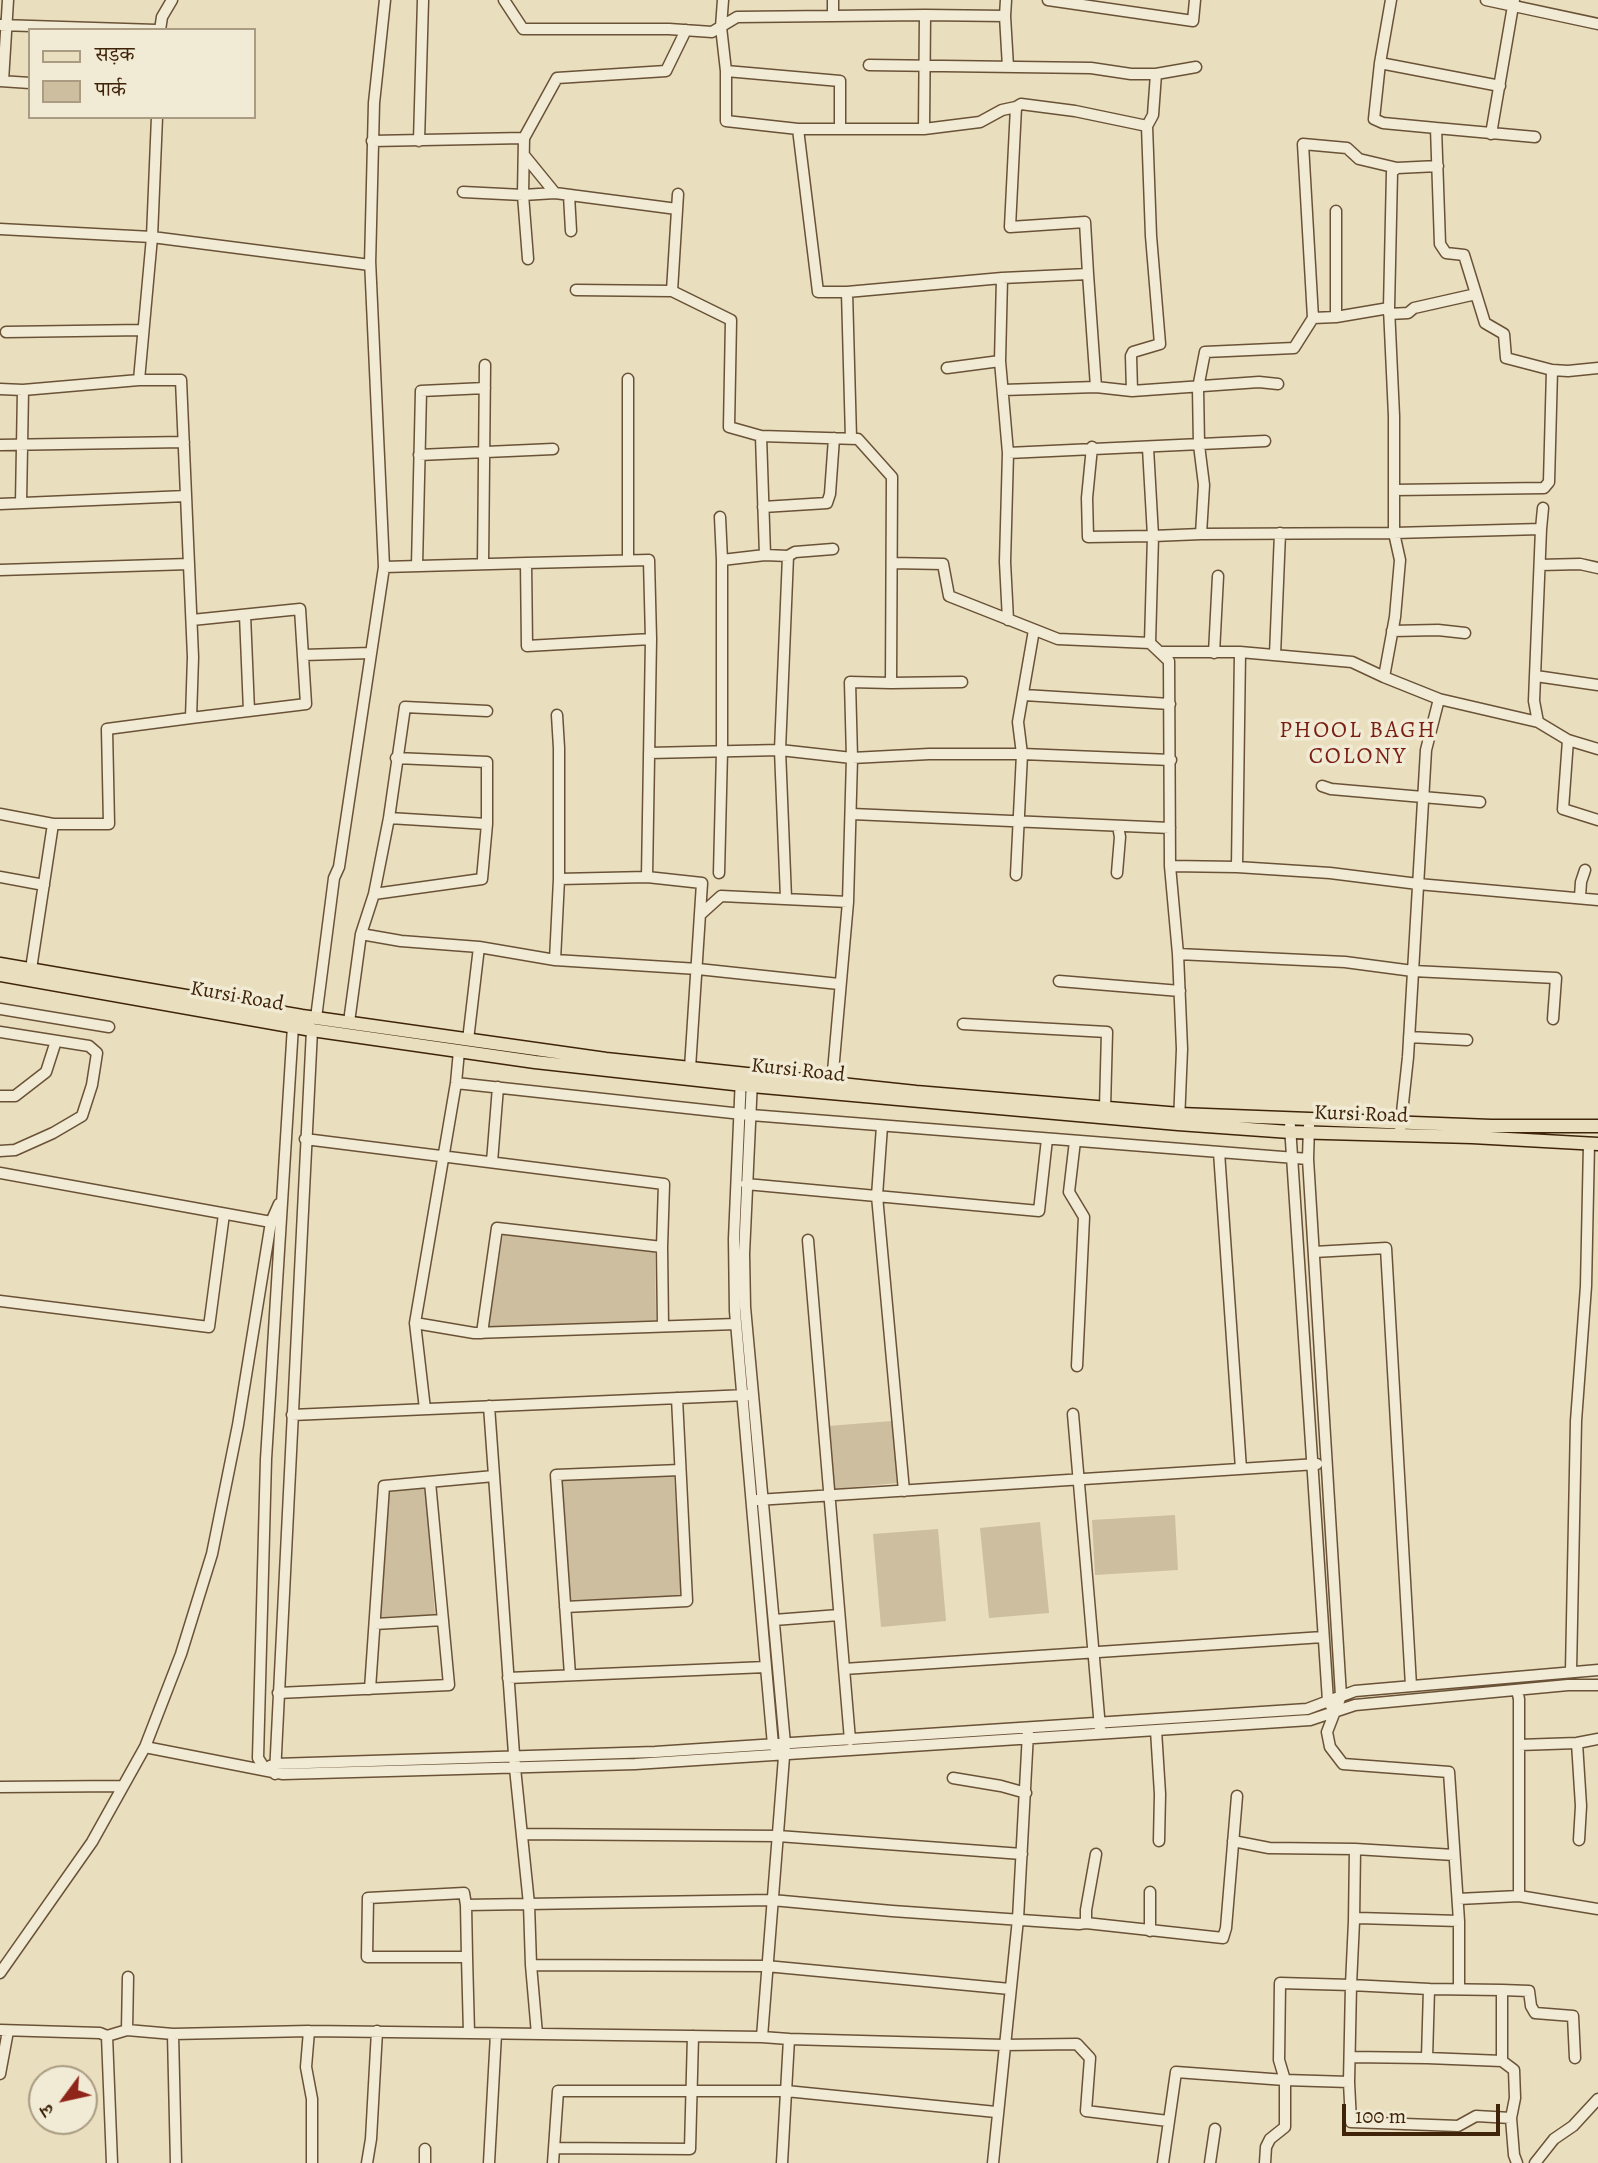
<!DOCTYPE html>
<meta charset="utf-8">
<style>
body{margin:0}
#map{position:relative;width:1598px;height:2163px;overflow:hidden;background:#e9debd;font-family:Alegreya,"Noto Serif Devanagari",serif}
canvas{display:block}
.legend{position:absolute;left:28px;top:28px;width:228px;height:91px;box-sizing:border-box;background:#f1ead4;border:2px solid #aa9b83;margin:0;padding:9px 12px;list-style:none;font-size:21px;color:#3f240a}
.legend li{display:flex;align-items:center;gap:14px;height:35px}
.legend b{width:35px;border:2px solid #aa9b83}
.north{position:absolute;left:28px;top:2065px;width:70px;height:70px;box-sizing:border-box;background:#f1ead4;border:2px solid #aa9b83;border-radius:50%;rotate:237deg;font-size:19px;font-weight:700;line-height:28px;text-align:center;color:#3f240a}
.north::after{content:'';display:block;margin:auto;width:24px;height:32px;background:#8f2418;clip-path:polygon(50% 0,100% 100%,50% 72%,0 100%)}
.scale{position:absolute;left:1342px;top:2104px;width:158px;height:32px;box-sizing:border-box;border:4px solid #3f240a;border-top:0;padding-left:9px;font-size:21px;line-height:24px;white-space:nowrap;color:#3f240a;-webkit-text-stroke:5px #f1ead4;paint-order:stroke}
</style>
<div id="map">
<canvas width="1598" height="2163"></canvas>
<ul class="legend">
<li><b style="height:9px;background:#e9debd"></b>सड़क</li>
<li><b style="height:19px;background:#ccbe9f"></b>पार्क</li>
</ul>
<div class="north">उ</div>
<div class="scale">100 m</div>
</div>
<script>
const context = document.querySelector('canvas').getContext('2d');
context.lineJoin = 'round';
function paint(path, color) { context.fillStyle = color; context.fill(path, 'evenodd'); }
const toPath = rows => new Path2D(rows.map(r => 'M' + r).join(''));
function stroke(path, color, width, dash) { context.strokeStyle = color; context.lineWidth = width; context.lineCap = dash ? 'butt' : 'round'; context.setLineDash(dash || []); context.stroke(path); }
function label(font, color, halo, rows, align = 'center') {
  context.font = font + ' Alegreya,serif'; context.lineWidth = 7; context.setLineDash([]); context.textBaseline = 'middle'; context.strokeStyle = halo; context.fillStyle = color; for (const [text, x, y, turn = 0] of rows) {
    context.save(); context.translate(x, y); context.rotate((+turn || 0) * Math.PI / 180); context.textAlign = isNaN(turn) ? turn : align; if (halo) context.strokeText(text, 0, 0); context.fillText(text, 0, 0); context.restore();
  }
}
paint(toPath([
 [503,1234,655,1251,656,1321,488,1328],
 [892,1421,897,1483,834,1489,828,1426],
 [674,1475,681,1597,570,1600,561,1480],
 [425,1486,435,1615,379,1617,388,1492],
 [1175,1515,1178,1570,1095,1575,1092,1520],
 [1040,1522,1049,1613,989,1618,980,1528],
 [938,1529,946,1621,881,1627,873,1534]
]), '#ccbe9f');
const minor = toPath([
 [504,0,523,29,669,29,712,32,737,17,925,15],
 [723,0,721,27,726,71],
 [833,0,833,15],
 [1006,0,1005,16,925,15,924,129,980,122,1002,110,1016,107],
 [1048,0,1193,21,1195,0],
 [1391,0,1380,63,1374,119,1383,123,1436,128],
 [1486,0,1598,24],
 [1005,16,1008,67],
 [0,25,156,30],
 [160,30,162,17,172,0],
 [1380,63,1500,86],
 [869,65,1091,68,1131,74,1156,74,1196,67],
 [0,81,30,83],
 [3,81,8,0],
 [1147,126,1153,115,1156,74],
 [840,128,840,81,726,71,726,121,798,129,924,129],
 [798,129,818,292,847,292,1002,278],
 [1491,134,1514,0],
 [1535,137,1436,128,1440,244,1446,253,1464,255,1485,323,1504,334,1506,358,1552,370],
 [372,141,524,138],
 [419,141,423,0],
 [524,155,555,193],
 [463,192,523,195,555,193,677,209],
 [678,194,672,291,731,320,729,427,761,436],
 [569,195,571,231],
 [1336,211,1336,317,1389,308,1394,416,1394,533,1400,560,1395,617,1384,677],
 [0,229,152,237,157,117],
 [528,259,523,195,524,138,557,78,666,71,686,30],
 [370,260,384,567,526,563],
 [1088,274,1085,222,1010,227,1016,107,1021,104,1075,111,1147,126,1151,236,1160,344,1133,352,1131,356,1132,391],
 [576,290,672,291],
 [847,292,851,438],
 [1389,308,1392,172,1397,168,1438,166],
 [1389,314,1408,313,1414,308,1476,294],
 [1313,318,1303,144,1347,148,1359,159,1397,168],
 [6,332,143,330],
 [947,368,1000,361],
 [1096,387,1132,391,1259,382,1278,384],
 [0,389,23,390,139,380],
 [1003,390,1096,387,1088,274,1002,278,1000,361,1008,453,1005,562,1008,620],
 [0,445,184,442],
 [1092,447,1087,498,1088,537,1153,536,1148,448],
 [1008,453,1265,441],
 [419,455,553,449],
 [1394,490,1544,488,1549,482,1552,370,1568,371,1598,368],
 [21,503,23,390],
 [0,504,186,496],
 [763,507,827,503,830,494,834,438],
 [720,517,722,560],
 [1541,529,1543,508],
 [1201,534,1204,485,1199,445,1198,388,1205,352,1294,348,1313,318,1336,317],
 [765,555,788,556,795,552,833,549],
 [628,559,628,379],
 [892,563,943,564,949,596,1058,639,1150,643],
 [483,564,485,365],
 [1540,565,1580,564,1598,568],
 [417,566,421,391,485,388],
 [0,570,189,564],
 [245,615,249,711],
 [1392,631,1438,630,1465,633],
 [1162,652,1240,652,1352,662,1384,677,1439,699,1538,722],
 [1214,653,1218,576],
 [303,655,371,653],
 [1275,655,1280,533],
 [1536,676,1598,685],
 [891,683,962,682],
 [1024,695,1170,704],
 [557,715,559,748,559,879],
 [191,718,306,704,300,609,192,620],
 [1568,740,1598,749],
 [649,753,780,750,852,758,848,902,832,1083],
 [1322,786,1331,789,1480,802],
 [0,814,53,824],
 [852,814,1170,828],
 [389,818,487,824],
 [1170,866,1237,867,1330,873,1418,884,1598,900],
 [1237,867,1240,652],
 [719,873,722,751,722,560,765,555,761,436,858,439,892,477,891,683,850,682,852,758,929,754,1022,754,1171,760],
 [1117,873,1120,837,1118,826],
 [1016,875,1022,754,1018,722,1034,630],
 [0,877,44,885],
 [647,877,651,639,527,646,526,563,649,560,651,639],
 [374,894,482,879,487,824,487,762,396,758],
 [1580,897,1581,882,1585,870],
 [786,898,780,750,788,556],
 [701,914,721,896,848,902],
 [361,934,401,941,479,947],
 [1178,954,1345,962,1413,971,1556,978,1553,1019],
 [555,960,698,969,839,984],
 [31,969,53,824,109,824,107,729,191,718,193,657,181,380,139,380,152,237,370,265,374,103,385,0],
 [1059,981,1180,991],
 [0,1009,109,1027],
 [316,1018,334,878,339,867,384,567],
 [349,1022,361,934,374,894,389,818,405,707,487,711],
 [963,1024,1107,1032,1105,1108],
 [0,1032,89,1046,97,1053,92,1085,82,1116,53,1133,15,1150,0,1151],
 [1409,1037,1467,1040],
 [468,1040,479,947,555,960,559,879,647,877,702,883,690,1068],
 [741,1077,734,1239,735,1311,766,1667,773,1745,778,1750],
 [752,1080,744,1254,745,1307,785,1744,762,2037,789,2039,782,2163],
 [456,1083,751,1115,1308,1159],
 [0,1096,15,1096,46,1072,56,1041],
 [1179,1122,1182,1049,1178,954,1170,866,1169,661,1150,643,1153,536,1201,534,1394,533,1541,529,1534,701,1538,722,1568,740,1563,809,1598,820],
 [882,1126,877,1196,904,1491],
 [1290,1126,1328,1701,1331,1706],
 [1309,1126,1308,1159,1341,1696,1327,1732,1330,1747,1343,1764,1449,1772,1459,1921,1459,1989],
 [1400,1131,1408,1057,1426,750,1439,699],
 [305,1139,664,1184,662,1247,663,1326],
 [1075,1141,1069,1192,1084,1217,1077,1366],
 [1219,1152,1241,1469],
 [492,1162,498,1087],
 [0,1173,271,1222],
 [746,1184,1039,1211,1047,1139],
 [808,1240,850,1740],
 [1314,1252,1386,1248,1411,1686],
 [0,1301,209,1327,224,1214],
 [415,1323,474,1333,736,1324],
 [482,1333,497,1228,662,1247],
 [489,1406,515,1768,529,1904,531,1965,766,1966,1010,1989],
 [425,1409,415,1323,456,1083,459,1051],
 [1073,1414,1100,1728],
 [292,1415,747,1395],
 [757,1500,1317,1464],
 [565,1607,687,1601,677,1398],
 [774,1620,839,1615],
 [375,1624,443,1620],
 [844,1669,1323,1637],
 [1571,1671,1576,1421,1586,1286,1589,1144],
 [570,1675,556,1475,680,1470],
 [508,1678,766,1667],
 [370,1689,384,1486,494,1476],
 [278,1693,449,1685,430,1482],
 [1156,1730,1160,1794,1159,1841],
 [1577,1743,1581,1806,1579,1840],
 [1519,1745,1577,1743,1598,1739],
 [145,1747,181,1654,212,1554,238,1425,271,1222,279,1204],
 [270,1766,276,1764,655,1752,1307,1709,1355,1691,1598,1670],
 [265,1769,258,1758,266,1459,293,1026,298,1021],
 [275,1774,312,1030,308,1024],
 [953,1778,1001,1786,1026,1793],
 [0,1787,122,1786],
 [522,1834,778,1836,1022,1854],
 [1233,1841,1269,1848,1355,1849,1454,1855],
 [1150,1892,1150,1931],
 [1519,1896,1598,1909],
 [1458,1899,1519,1896,1519,1699,1517,1690],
 [466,1905,772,1900,892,1911,1079,1924,1086,1923,1223,1938,1226,1928,1237,1796],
 [1354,1921,1355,1849],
 [1086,1923,1086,1910,1096,1854],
 [467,1957,367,1957,368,1898,464,1893,466,1905,467,1957,469,2033,762,2037],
 [531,1965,537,2034],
 [0,1973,92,1842,145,1747,283,1774,635,1764,1310,1720,1355,1705,1568,1685,1598,1685],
 [1429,1989,1502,1990,1502,2061,1427,2058,1429,1989],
 [1502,1990,1529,1991,1531,2006,1535,2013,1573,2016,1575,2058],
 [0,2030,100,2033,107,2036,127,2030,173,2034,309,2031,469,2033],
 [127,2030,128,1977],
 [309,2031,306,2067,312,2099,312,2163],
 [173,2034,176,2163],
 [107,2036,112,2163],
 [789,2039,1004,2045,1077,2044,1090,2058,1086,2111,1168,2121],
 [1350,2057,1427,2058],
 [1502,2061,1514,2070,1515,2098,1511,2118,1514,2155,1517,2163],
 [0,2074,8,2031],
 [1349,2082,1351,2122,1458,2126,1476,2116,1511,2118],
 [554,2148,690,2149,693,2036],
 [425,2149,425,2163],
 [367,2163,371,2139,377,2031],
 [489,2163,496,2034],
 [553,2163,558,2091,786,2091,996,2112],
 [993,2163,1018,1919,1028,1733],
 [1163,2163,1176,2072,1285,2080,1279,2060,1280,1983,1351,1985,1354,1921,1358,1918,1459,1921],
 [1210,2163,1215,2129],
 [1265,2163,1266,2147,1270,2139,1285,2127,1285,2080,1349,2082,1351,1985,1429,1989],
 [1535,2163,1554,2139,1573,2126,1598,2099]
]);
const major = toPath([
 [0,964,302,1016,606,1059,916,1092,1180,1114,1491,1126,1598,1126],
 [0,975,312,1030,535,1062,752,1086,1178,1124,1290,1132,1472,1137,1598,1144]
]);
stroke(minor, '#6a5237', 13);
stroke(major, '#3f240a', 15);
stroke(minor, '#f1ead4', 10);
stroke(major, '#e9debd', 12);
label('21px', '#3f240a', '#f1ead4', [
 ["Kursi Road",237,997,10],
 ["Kursi Road",798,1071,6],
 ["Kursi Road",1361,1115,2]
]);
context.letterSpacing = '2px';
label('23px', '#7a1f14', '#f1ead4', [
 ["PHOOL BAGH",1358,731],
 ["COLONY",1358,757]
]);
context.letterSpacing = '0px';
</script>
